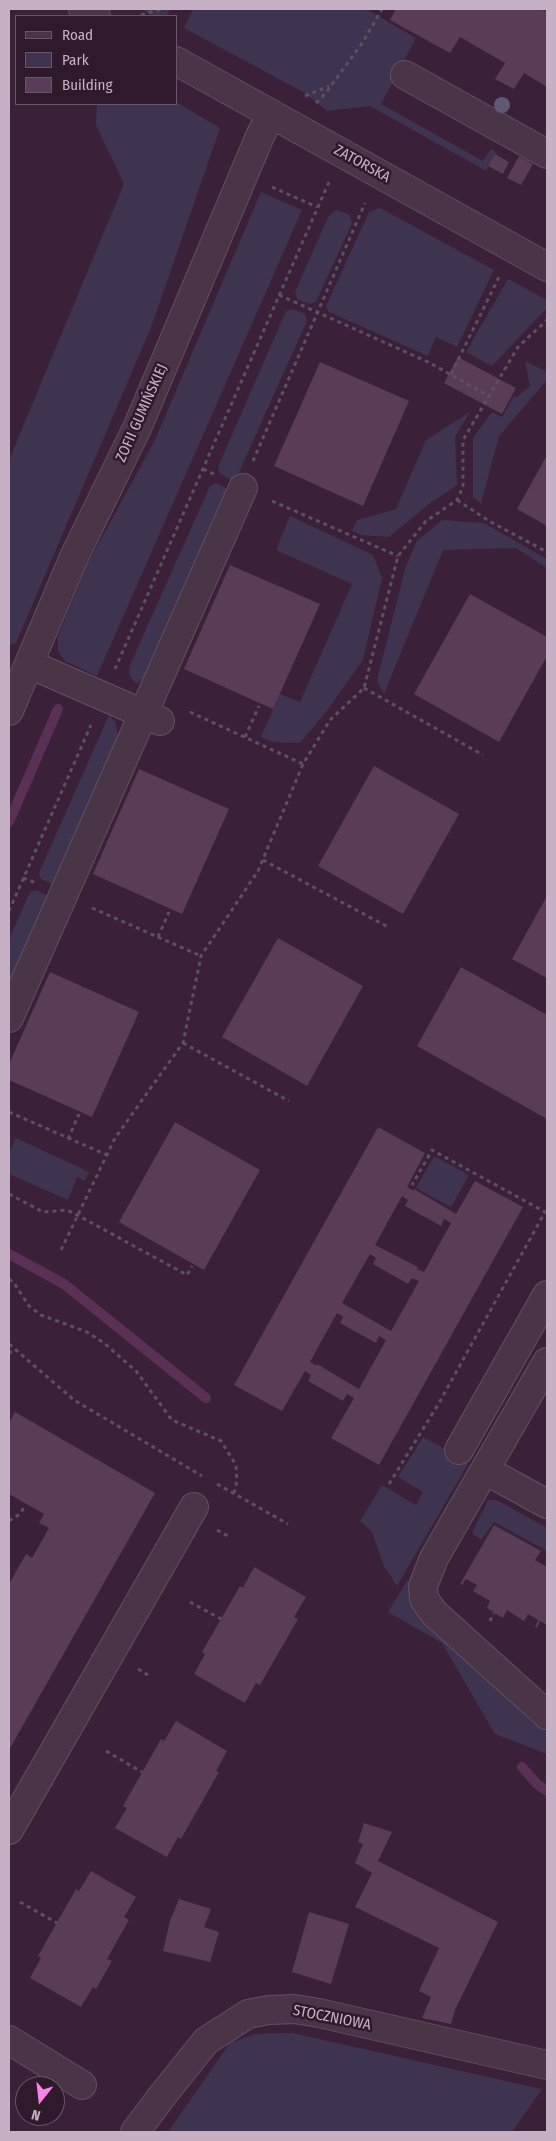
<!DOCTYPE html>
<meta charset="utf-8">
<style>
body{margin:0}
#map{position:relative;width:556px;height:2141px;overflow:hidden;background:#3a2137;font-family:"Fira Sans Condensed",sans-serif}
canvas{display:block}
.frame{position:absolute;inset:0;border:10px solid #c6b0c3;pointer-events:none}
.legend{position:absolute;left:15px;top:15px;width:162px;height:90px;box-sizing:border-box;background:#2f1a2c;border:1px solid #6b5668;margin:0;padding:6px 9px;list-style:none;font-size:15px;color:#c6b0c3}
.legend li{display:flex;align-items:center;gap:10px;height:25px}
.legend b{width:25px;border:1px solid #6b5668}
.north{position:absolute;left:15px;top:2076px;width:50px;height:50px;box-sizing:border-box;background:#2f1a2c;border:1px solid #6b5668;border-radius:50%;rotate:196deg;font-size:14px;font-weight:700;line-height:20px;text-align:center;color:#c6b0c3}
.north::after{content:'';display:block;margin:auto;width:18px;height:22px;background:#f883e5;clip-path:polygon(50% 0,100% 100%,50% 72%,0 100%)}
</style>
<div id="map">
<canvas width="556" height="2141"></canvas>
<div class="frame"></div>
<ul class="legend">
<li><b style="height:6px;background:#4a3547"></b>Road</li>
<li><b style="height:14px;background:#3e344f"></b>Park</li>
<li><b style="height:14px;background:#593d56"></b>Building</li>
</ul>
<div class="north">N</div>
</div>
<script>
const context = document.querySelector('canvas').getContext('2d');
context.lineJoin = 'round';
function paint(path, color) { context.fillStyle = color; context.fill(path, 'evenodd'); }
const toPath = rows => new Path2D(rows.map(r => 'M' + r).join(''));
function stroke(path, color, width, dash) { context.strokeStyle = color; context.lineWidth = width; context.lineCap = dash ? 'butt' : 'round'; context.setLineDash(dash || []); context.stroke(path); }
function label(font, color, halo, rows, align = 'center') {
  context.font = font + ' "Fira Sans Condensed",sans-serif'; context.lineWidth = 5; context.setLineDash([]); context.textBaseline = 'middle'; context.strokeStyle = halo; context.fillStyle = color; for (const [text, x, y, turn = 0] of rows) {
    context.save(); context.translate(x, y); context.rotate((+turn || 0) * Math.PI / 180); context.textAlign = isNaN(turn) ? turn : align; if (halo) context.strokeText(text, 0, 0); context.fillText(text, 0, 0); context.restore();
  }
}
paint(toPath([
 [141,9,170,9,167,16,154,16],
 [193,9,366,9,416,38,381,104,483,161,491,149,496,152,486,171,370,106,327,111,303,92,184,28],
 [176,102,220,128,152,325,16,643,9,645,9,460,124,184,96,125,97,104,176,104],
 [261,192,302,210,97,676,65,661,58,651,58,636,87,565,155,440],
 [380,208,494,270,457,347,436,337,428,356,329,312,326,306,369,212],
 [336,210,349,214,352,223,316,302,310,304,297,299,295,292,328,217],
 [508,279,547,300,547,308,492,366,466,352],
 [293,309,305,314,307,321,235,481,220,474,218,467,286,311],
 [525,361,547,372,547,380,499,436,481,504,473,497,473,438,492,412,502,417,514,396,517,397,530,386],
 [470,412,455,437,457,485,429,504,389,537,361,535,352,531,357,520,396,509,426,440],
 [216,483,228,489,144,679,136,684,129,674,130,665,210,486],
 [290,516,373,555,382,578,363,660,326,712,300,743,273,742,261,737,280,694,300,702,352,584,276,550],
 [442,520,484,523,547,559,547,568,516,548,443,550,384,694,377,680,406,566,417,541],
 [109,715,116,723,118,741,54,885,41,879,39,873],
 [36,890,50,897,9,992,9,939,30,892],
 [16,1138,89,1172,85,1181,77,1177,68,1200,9,1174,9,1153],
 [434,1156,469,1175,451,1207,416,1188],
 [423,1437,469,1462,397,1586,384,1566,372,1532,360,1521,382,1485,416,1505,423,1492,398,1477],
 [488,1500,497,1500,547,1528,547,1551,494,1522,481,1540,472,1533],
 [408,1579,411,1600,530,1721,547,1732,547,1754,495,1734,442,1643,388,1612],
 [292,2033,542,2089,512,2132,168,2132,230,2043,255,2034]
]), '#3e344f');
stroke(toPath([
 [9,822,58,709],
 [9,1254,64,1284,206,1398],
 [522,1767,537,1784,547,1791]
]), '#5b3055', 10);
paint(toPath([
 [396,9,541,9,547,12,547,87,524,73,514,89,495,79,505,63,460,37,450,53,390,20],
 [495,154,509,162,503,174,488,166],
 [519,156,533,164,521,185,507,178],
 [458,357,516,388,502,414,444,383],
 [320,362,409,401,363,506,274,466],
 [547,455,547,526,517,509],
 [230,565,320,604,273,709,184,669],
 [470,594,547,637,547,656,499,742,414,694],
 [374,766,459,814,403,914,318,866],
 [139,769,229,809,182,914,93,874],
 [547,896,547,978,512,959],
 [278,938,363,986,307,1086,222,1037],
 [461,967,547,1015,547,1119,417,1046],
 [50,972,139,1012,92,1117,9,1080,9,1064],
 [175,1122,260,1170,204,1270,119,1222],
 [378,1127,425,1153,407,1187,414,1191,414,1189,456,1214,475,1181,523,1207,379,1465,331,1438,354,1398,347,1394,343,1401,308,1381,311,1375,305,1371,282,1411,234,1385],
 [402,1196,408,1200,405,1206,441,1226,444,1219,451,1223,424,1272,417,1269,418,1267,375,1245],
 [370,1254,376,1258,373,1264,408,1284,412,1278,419,1281,391,1331,342,1303],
 [337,1313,343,1317,340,1323,376,1343,379,1336,386,1340,359,1389,317,1364,317,1366,310,1362],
 [15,1412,155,1493,9,1750,9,1584,26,1554,32,1558,49,1528,39,1523,44,1514,9,1494,9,1423],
 [494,1525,541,1551,535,1560,547,1567,547,1625,540,1621,537,1628,535,1627,538,1620,528,1614,524,1621,507,1610,503,1618,487,1608,490,1601,473,1591,477,1585,466,1579,462,1585,460,1584],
 [254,1567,306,1597,294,1617,298,1619,260,1685,256,1683,245,1703,194,1674,205,1654,202,1652,240,1586,243,1588],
 [176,1721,227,1751,216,1771,219,1772,181,1839,178,1837,167,1857,115,1828,127,1808,123,1806,161,1739,164,1741],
 [364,1823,392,1832,378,1861,498,1922,455,2010,451,2024,422,2018,431,1997,419,1991,439,1948,355,1907,372,1873,355,1863,363,1844,358,1842],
 [91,1871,136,1897,124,1917,129,1920,107,1959,112,1961,96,1989,93,1987,81,2007,30,1978,41,1958,38,1956,76,1889,79,1891],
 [179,1899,211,1909,204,1927,219,1932,210,1962,163,1951,170,1921],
 [309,1912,349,1924,331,1984,292,1972]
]), '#593d56');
const minor = toPath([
 [83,9,96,16],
 [176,61,547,267],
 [405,75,547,154],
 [29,664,160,721],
 [9,711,74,557,137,428,260,136,271,114],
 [9,1018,243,488],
 [547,1362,434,1558,423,1586,424,1599,434,1613,547,1715],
 [459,1450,547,1295],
 [485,1470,547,1504],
 [9,1830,194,1507],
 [9,2040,82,2085],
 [135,2132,162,2096,206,2041,248,2014,269,2010,294,2009,319,2013,547,2065]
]);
stroke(minor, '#655062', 30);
stroke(toPath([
 [141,15,162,9],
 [305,96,329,86],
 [316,103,325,94,363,42,382,9],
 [272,187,317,207],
 [279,295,428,362,489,396],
 [451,374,499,277],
 [253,461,365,203],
 [203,469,216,475],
 [457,500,489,521,547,552],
 [272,501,398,556],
 [115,669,329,182],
 [364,688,483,755],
 [190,712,303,764],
 [245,737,259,706],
 [263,860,388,927],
 [23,878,36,883],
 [92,908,201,956],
 [9,911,91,725],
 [158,937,169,912],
 [183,1043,289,1101],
 [9,1112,107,1155],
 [68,1139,79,1114],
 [9,1194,43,1212,67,1210,79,1216,187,1275,192,1266],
 [61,1250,115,1138,183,1043,201,956,258,871,303,764,330,720,364,688,398,556,426,521,457,500,463,487,463,440,518,347,547,320],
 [9,1279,14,1283,29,1306,41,1315,87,1332,104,1343,136,1371,172,1420,221,1441,236,1465,237,1481,234,1493],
 [9,1344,74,1400,202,1476],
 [9,1354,14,1348],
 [217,1484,288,1524],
 [389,1484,439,1403,545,1212,432,1150,412,1185],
 [9,1521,20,1514,25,1505],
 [217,1530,228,1536],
 [190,1602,221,1619],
 [490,1621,494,1613],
 [138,1669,148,1675],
 [106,1751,142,1772],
 [20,1902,57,1923]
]), '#5f4f65', 3, [4, 4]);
stroke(minor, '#4a3547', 28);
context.fillStyle = '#5f5975';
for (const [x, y] of [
 [502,105]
]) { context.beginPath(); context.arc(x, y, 8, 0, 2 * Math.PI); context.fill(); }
label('15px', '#c6b0c3', '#2f1a2c', [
 ["ZATORSKA",362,164,29],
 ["ZOFII GUMIŃSKIEJ",142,413,-66],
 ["STOCZNIOWA",332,2018,11]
]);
</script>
